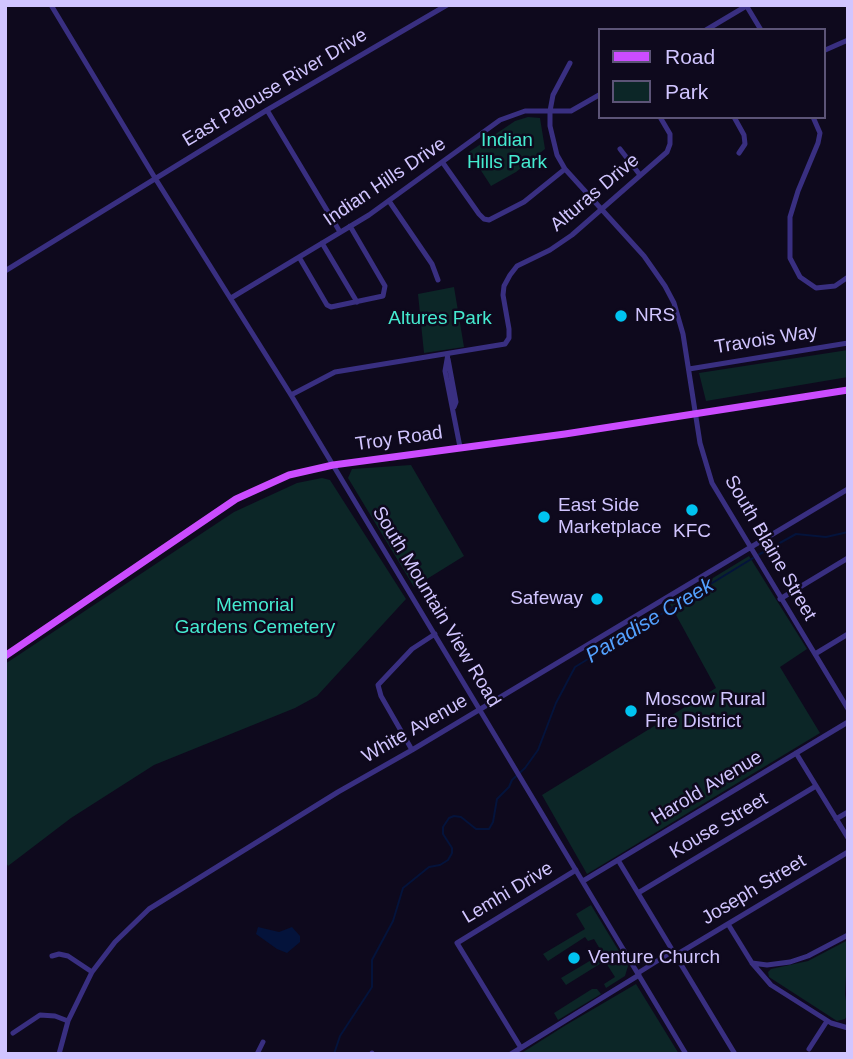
<!DOCTYPE html>
<style>
body{margin:0}
#map{position:relative;width:853px;height:1059px;overflow:hidden;background:#0e091d;font-family:Helvetica,sans-serif}
canvas{display:block}
.frame{position:absolute;inset:0;border:7px solid #d1c5ff;pointer-events:none}
.legend{position:absolute;left:598px;top:28px;width:228px;height:91px;box-sizing:border-box;background:#0e091d;border:2px solid #5c5477;margin:0;padding:9px 12px;list-style:none;font-size:21px;color:#d1c5ff}
.legend li{display:flex;align-items:center;gap:14px;height:35px}
.legend b{width:35px;border:2px solid #5c5477}
</style>
<div id="map">
<canvas width="853" height="1059"></canvas>
<div class="frame"></div>
<ul class="legend">
<li><b style="height:9px;background:#cb4cff"></b>Road</li>
<li><b style="height:19px;background:#0c2627"></b>Park</li>
</ul>
</div>
<script>
const context = document.querySelector('canvas').getContext('2d');
context.lineJoin = 'round';
function paint(path, color) { context.fillStyle = color; context.fill(path, 'evenodd'); }
const toPath = rows => new Path2D(rows.map(r => 'M' + r).join(''));
function stroke(path, color, width, dash) { context.strokeStyle = color; context.lineWidth = width; context.lineCap = dash ? 'butt' : 'round'; context.setLineDash(dash || []); context.stroke(path); }
function label(font, color, halo, rows, align = 'center') {
  context.font = font + ' Helvetica,sans-serif'; context.lineWidth = 5; context.setLineDash([]); context.textBaseline = 'middle'; context.strokeStyle = halo; context.fillStyle = color; for (const [text, x, y, turn = 0] of rows) {
    context.save(); context.translate(x, y); context.rotate((+turn || 0) * Math.PI / 180); context.textAlign = isNaN(turn) ? turn : align; if (halo) context.strokeText(text, 0, 0); context.fillText(text, 0, 0); context.restore();
  }
}
paint(toPath([
 [528,117,540,118,545,149,516,172,491,186,469,152,515,121],
 [454,287,464,347,424,353,418,294],
 [848,350,848,377,706,401,699,373],
 [411,465,464,556,414,587,348,478,352,469],
 [322,478,330,480,406,599,317,696,295,708,154,765,71,818,8,866,5,861,5,664,234,512,297,483],
 [749,556,807,649,780,667,820,733,587,874,542,795,716,688,670,604],
 [591,905,628,966,625,976,606,988,604,984,615,977,606,963,603,962,566,985,561,978,598,956,596,952,600,949,594,939,588,941,585,937,548,961,543,954,585,929,576,914],
 [848,940,845,994,848,1014,845,1019,837,1021,769,977,768,972,771,969,808,961],
 [636,984,679,1054,520,1054,566,1025],
 [592,989,597,989,601,994,558,1020,554,1013]
]), '#0c2627');
paint(toPath([
 [258,927,279,932,292,927,300,936,300,942,287,953,277,949,256,934]
]), '#04133b');
stroke(toPath([
 [758,555,796,534,826,537,848,532],
 [334,1054,340,1036,372,987,372,960,393,921,403,888,429,867,440,865,448,860,452,853,452,848,443,834,443,827,449,818,454,816,461,817,476,829,489,829,493,822,497,799,509,787,512,780,525,768,538,750,556,703,575,667,753,558]
]), '#04133b', 2);
stroke(toPath([
 [51,5,155,178,291,395,686,1054],
 [746,5,761,30],
 [706,30,748,5],
 [823,51,848,40],
 [570,63,553,95,550,111,550,126,557,155,565,169,644,256,665,286,674,303,683,334,700,443,712,483,848,709],
 [267,110,340,232],
 [734,117,744,135,745,144,739,153],
 [813,117,820,133,818,143,798,191,790,217,790,258,800,277,816,288,835,286,848,277],
 [620,149,640,175],
 [443,163,479,214,484,219,489,220,524,202,565,169],
 [389,201,432,264,438,280],
 [322,243,357,302],
 [299,257,327,305,331,307,383,296,385,286,350,226],
 [5,271,267,110,447,5],
 [231,298,369,215,500,120,525,111,571,111,599,95],
 [448,354,445,371,460,447],
 [448,359,456,402,454,407],
 [689,369,848,343],
 [291,395,335,372,505,344,509,338,509,329,503,295,504,286,510,275,517,266,550,250,572,235,667,152,670,144,670,134,660,117],
 [780,599,848,558],
 [815,654,848,634],
 [412,750,381,696,378,685,412,649,435,634],
 [796,753,848,838],
 [836,819,848,812],
 [618,860,735,1054],
 [583,881,848,722],
 [638,893,816,786],
 [728,924,752,963,771,985,831,1023,848,1028],
 [676,955,848,852],
 [52,956,59,954,68,956,92,972],
 [752,963,767,965,790,962,808,956,848,935],
 [638,973,673,951],
 [13,1033,40,1015,55,1016,68,1021],
 [521,1048,457,943,576,870],
 [809,1049,827,1021],
 [372,1053,372,1054],
 [59,1054,68,1021,92,972,115,942,149,909,338,792,412,750,848,489],
 [257,1054,263,1042],
 [511,1054,639,975]
]), '#392f81', 5);
stroke(toPath([
 [5,656,236,499,289,475,333,465,565,434,848,390]
]), '#cb4cff', 7);
for (const [x, y, r, color] of [
 [621,316,7,"#00c3f0"],
 [692,510,7,"#00c3f0"],
 [544,517,7,"#00c3f0"],
 [597,599,7,"#00c3f0"],
 [631,711,7,"#00c3f0"],
 [574,958,7,"#00c3f0"]
]) { const dot = new Path2D(); dot.arc(x, y, r, 0, 2 * Math.PI); context.fillStyle = color; context.fill(dot); stroke(dot, '#0e091d', 2.5); }
label('19px', '#d1c5ff', '#0e091d', [
 ["East Palouse River Drive",275,88,-31],
 ["Indian Hills Drive",385,182,-34],
 ["Alturas Drive",595,193,-40],
 ["Travois Way",766,340,-9],
 ["Troy Road",399,439,-8],
 ["South Blaine Street",770,548,60],
 ["South Mountain View Road",436,607,59],
 ["White Avenue",415,729,-30],
 ["Harold Avenue",707,788,-31],
 ["Kouse Street",719,826,-31],
 ["Joseph Street",754,890,-31],
 ["Lemhi Drive",508,893,-31]
]);
label('19px', '#45ebd0', '#0e091d', [
 ["Indian",507,141],
 ["Hills Park",507,163],
 ["Altures Park",440,319],
 ["Memorial",255,606],
 ["Gardens Cemetery",255,628]
]);
label('19px', '#d1c5ff', '#0e091d', [
 ["NRS",635,316],
 ["East Side",558,506],
 ["Marketplace",558,528],
 ["KFC",692,532,"center"],
 ["Safeway",583,599,"right"],
 ["Moscow Rural",645,700],
 ["Fire District",645,722],
 ["Venture Church",588,958]
], 'left');
label('italic 21px', '#53a1ff', '#0e091d', [
 ["Paradise Creek",650,621,-31]
]);
</script>
